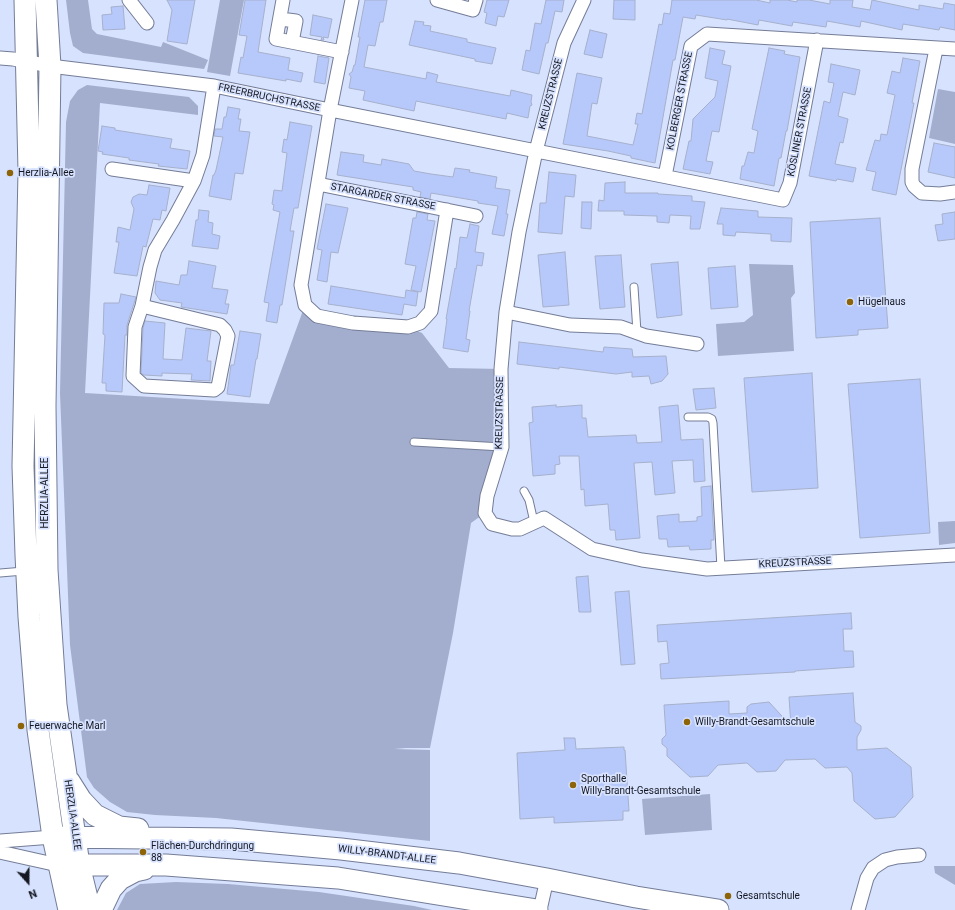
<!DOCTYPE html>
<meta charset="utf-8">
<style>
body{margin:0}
#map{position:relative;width:955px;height:910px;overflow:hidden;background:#d7e2fe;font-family:Roboto,sans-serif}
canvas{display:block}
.north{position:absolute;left:8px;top:862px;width:40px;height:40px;-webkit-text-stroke:3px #d7e2fe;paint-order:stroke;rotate:159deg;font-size:11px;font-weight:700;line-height:16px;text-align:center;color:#151822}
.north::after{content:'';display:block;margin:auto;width:14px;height:18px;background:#151822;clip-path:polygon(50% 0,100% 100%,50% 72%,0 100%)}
</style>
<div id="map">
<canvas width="955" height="910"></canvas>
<div class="north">N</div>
</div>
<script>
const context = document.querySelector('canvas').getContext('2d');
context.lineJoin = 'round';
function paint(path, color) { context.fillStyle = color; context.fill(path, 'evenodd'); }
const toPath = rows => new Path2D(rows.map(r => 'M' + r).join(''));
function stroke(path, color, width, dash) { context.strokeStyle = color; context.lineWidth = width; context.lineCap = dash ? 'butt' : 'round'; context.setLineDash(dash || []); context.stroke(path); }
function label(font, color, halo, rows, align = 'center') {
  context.font = font + ' Roboto,sans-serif'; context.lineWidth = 3.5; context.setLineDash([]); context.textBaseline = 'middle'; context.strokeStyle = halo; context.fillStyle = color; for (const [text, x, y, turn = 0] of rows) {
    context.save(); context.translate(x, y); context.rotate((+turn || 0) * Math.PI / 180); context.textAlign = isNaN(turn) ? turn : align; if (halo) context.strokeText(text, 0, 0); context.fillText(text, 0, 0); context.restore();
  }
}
paint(toPath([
 [66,0,88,0,92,29,97,34,161,47,163,42,208,60,204,69,83,53,73,46,70,33],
 [220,0,244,0,230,76,207,72],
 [87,85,189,97,198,106,198,115,100,103,85,393,269,404,305,305,317,316,408,327,422,333,449,368,501,369,502,447,485,513,471,523,453,633,430,748,406,748,394,749,430,750,430,841,216,818,155,815,127,812,110,802,94,788,87,777,70,645,60,393,66,122,70,101,78,90],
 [938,89,955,92,955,144,929,138],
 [749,264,793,265,795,293,791,298,794,351,718,356,716,324,744,322,753,315],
 [955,521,955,543,939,545,938,522],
 [710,794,712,830,645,835,642,799],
 [934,866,955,866,955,885,935,873],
 [176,882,228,884,319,892,414,906,432,910,117,910,126,893,140,884]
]), '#a3aece');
const building = toPath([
 [167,0,195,0,187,44,167,41,172,10,167,0],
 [245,0,266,0,258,52,290,58,288,70,303,73,301,82,286,79,286,81,238,73,241,57,243,58,247,36,239,35,245,0],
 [365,0,387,0,383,22,380,22,375,46,368,45,364,67,426,79,427,72,438,75,436,82,510,96,511,90,532,95,531,102,532,105,530,106,528,118,507,113,506,119,416,101,414,111,363,100,365,91,349,88,351,77,349,74,352,72,354,65,355,65,360,37,358,37,365,0],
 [487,0,509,0,504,17,498,16,496,26,485,23,487,13,484,12,487,0],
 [546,0,564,0,562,12,555,11,548,43,546,43,539,74,522,70,526,50,530,51,535,23,541,24,546,0],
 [614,0,635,0,635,20,613,19,614,0],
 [672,0,756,0,770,3,770,0,787,0,797,2,797,0,809,0,830,4,830,0,853,0,852,7,870,10,872,0,919,10,919,5,943,9,944,3,955,5,955,30,940,27,939,30,903,24,902,30,861,21,860,27,827,21,826,27,793,22,792,26,759,20,758,25,727,19,727,20,696,15,695,19,683,17,675,60,673,60,655,163,631,158,631,156,608,151,563,144,577,73,602,78,597,104,592,103,587,136,633,145,638,124,635,124,637,113,642,114,659,24,662,25,664,13,670,14,672,0],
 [123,6,125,29,103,30,102,15,112,14,111,7,123,6],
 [313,15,332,19,328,38,323,37,324,40,321,40,322,37,310,35,313,15],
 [415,21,424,22,423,25,431,26,430,31,467,39,467,42,496,48,492,64,475,61,475,59,409,45,415,21],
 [590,30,607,34,602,58,584,54,590,30],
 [710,48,725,51,722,64,731,66,719,132,712,131,706,161,713,162,710,174,683,169,689,141,691,141,693,119,715,97,718,81,705,78,710,48],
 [769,48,785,51,784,54,800,57,787,131,786,131,781,158,779,158,774,186,740,179,742,166,744,166,748,152,754,153,758,131,752,129,769,48],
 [318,56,329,58,325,84,314,82,318,56],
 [903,58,920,61,912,103,914,103,896,195,872,190,876,172,866,170,875,140,880,141,881,134,887,135,895,95,887,93,892,71,900,73,903,58],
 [831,64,860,70,855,95,843,92,838,116,848,119,843,143,840,142,835,164,856,168,853,182,837,179,836,181,809,176,824,101,830,103,834,83,828,82,831,64],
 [228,107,240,109,238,119,241,119,239,131,250,132,243,174,235,173,231,200,209,196,213,175,214,175,216,170,223,137,214,136,215,129,222,129,224,117,226,117,228,107],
 [290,122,312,126,298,208,294,208,290,231,294,231,282,305,280,305,277,323,266,321,269,303,264,302,280,212,273,210,274,205,272,204,274,190,282,191,287,153,282,152,284,139,287,140,290,122],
 [102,126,115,128,115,130,172,139,170,148,190,151,187,169,158,166,159,164,129,160,129,158,102,154,103,152,98,151,102,126],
 [934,143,955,147,955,178,928,172,934,143],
 [341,152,364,155,363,162,381,165,382,159,409,164,414,171,431,174,453,177,455,168,470,170,469,172,497,177,495,188,510,190,506,214,508,214,504,236,492,234,498,206,478,203,478,201,431,193,430,199,420,197,421,192,413,190,413,187,337,175,341,152],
 [549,172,576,175,574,197,565,196,562,234,538,232,540,203,546,203,549,172],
 [625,182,625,193,658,193,658,194,692,196,692,201,705,202,700,229,690,229,691,216,670,215,669,223,657,222,657,216,624,215,624,211,598,211,599,200,604,201,605,183,625,182],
 [149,185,170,188,166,211,162,210,160,220,153,219,146,247,143,246,137,276,114,273,119,242,116,242,118,227,130,230,134,209,131,202,133,197,139,194,147,195,149,185],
 [582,202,592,202,591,229,581,228,582,202],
 [326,204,348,208,338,253,331,252,327,282,317,280,322,250,317,249,326,204],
 [721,208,758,211,758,217,792,218,791,242,771,241,771,234,736,232,735,236,723,235,723,224,717,224,721,208],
 [199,210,209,211,208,222,213,223,212,234,220,236,218,249,192,246,196,220,198,220,199,210],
 [417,212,428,214,427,220,435,221,421,292,411,290,416,266,405,264,413,218,416,218,417,212],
 [955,212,955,239,938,241,935,225,943,224,942,214,955,212],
 [880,218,888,328,858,330,858,335,816,338,810,222,880,218],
 [470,224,479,226,475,252,484,253,482,266,477,265,469,311,470,311,466,339,470,340,468,352,443,348,447,319,446,319,455,268,456,269,460,237,467,238,470,224],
 [565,252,569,305,543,307,538,255,565,252],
 [621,255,625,307,600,309,595,256,621,255],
 [189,261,216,266,212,288,228,290,225,304,229,304,227,314,181,307,182,303,160,300,155,293,156,281,179,285,181,275,187,275,189,261],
 [678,262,682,315,657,318,651,264,678,262],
 [735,266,738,307,711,309,708,268,735,266],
 [331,286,405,298,406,290,418,292,416,306,404,304,402,315,328,304,331,286],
 [121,294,136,297,127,325,127,335,125,335,122,392,106,391,106,383,102,383,105,335,103,334,104,303,119,303,121,294],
 [145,321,165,323,163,359,182,360,186,328,211,331,207,361,211,361,210,381,191,380,192,374,162,373,162,376,144,375,141,373,143,328,145,321],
 [240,331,261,334,257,359,256,359,250,397,227,394,231,365,234,365,240,331],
 [519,342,603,352,604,347,632,349,633,357,666,356,668,374,662,381,651,384,649,376,632,377,632,372,616,374,559,367,559,369,517,364,519,342],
 [812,373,818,488,752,492,744,378,812,373],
 [920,379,930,533,860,538,848,384,920,379],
 [714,388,716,408,696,410,693,389,714,388],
 [556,405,556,407,582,405,582,418,586,418,588,437,636,435,637,443,662,442,659,407,678,405,681,440,703,439,705,481,694,482,693,460,672,461,675,493,655,495,652,462,634,463,640,538,616,540,615,530,610,530,608,504,585,506,584,489,581,490,579,456,559,456,560,464,555,465,555,474,533,476,529,423,533,422,532,407,556,405],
 [711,486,714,540,711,540,711,549,690,550,689,546,668,547,667,539,659,539,657,516,679,514,679,522,697,521,697,517,702,516,701,487,711,486],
 [588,576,591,612,579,612,576,577,588,576],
 [629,591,635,664,621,665,615,592,629,591],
 [851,613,852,629,843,629,844,651,853,651,854,667,795,671,795,672,661,679,660,664,669,663,667,641,658,642,657,625,851,613],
 [853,693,855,722,861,726,861,730,857,737,857,750,887,748,911,767,913,797,895,817,875,819,854,801,852,773,847,767,825,768,815,759,785,760,776,771,757,772,747,763,718,765,708,776,690,777,667,756,667,748,662,744,662,739,666,735,664,705,729,701,729,714,747,713,747,707,751,704,769,702,791,726,789,697,853,693],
 [564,738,575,738,576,749,624,747,624,750,625,750,629,811,623,811,623,820,554,823,554,817,520,819,517,753,565,750,564,738]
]);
paint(building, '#b7c9fb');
stroke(building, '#a6b0cc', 1);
const service = toPath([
 [634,287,637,332],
 [688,417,708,417,712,419,713,423,721,568],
 [414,442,502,447],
 [524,491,529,500,534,522],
 [0,573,24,571]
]);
const minor = toPath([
 [129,0,147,23],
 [283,0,276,39,342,52],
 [352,0,330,110,301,285,305,305,317,316,353,323,408,327,420,323,431,311,447,210],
 [437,0,473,10,476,0],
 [584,0,564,43,536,151,519,232,506,312,501,369,502,447,487,496,485,513,492,524,512,529,520,529,544,518,592,549,642,560,707,569,955,555],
 [280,19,296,21,292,42],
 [936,49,912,169,912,182,914,186,922,193,940,194,955,192],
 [0,58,13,59,50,66,214,86,330,110,783,200,790,183,817,40],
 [112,169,194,181],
 [665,176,691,46,707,34,955,49],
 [318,184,476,216],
 [142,306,220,325,225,330,228,336,218,387,214,390,144,386,133,376,135,327,142,306,150,267,155,250,173,220,194,181,203,155,214,86],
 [506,312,570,325,621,327,646,336,697,344],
 [0,841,53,837],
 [0,852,58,865],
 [540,910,547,879],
 [858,910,867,878,873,868,885,860,897,857,919,855]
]);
const primary = toPath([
 [25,0,29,171,23,466,26,555,29,617,38,730,53,837,69,910],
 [46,0,50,66,45,406,47,570,56,705,79,865,90,910],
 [69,781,81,800,95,815,119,827,138,829],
 [62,837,231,839,341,849,459,863,547,879,636,897,718,910],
 [65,865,166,865,338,878,537,910],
 [101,910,111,889,120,879,135,871,144,869]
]);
stroke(service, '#747d97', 9);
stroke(minor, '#747d97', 15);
stroke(primary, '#747d97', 23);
stroke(service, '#fff', 7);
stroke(minor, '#fff', 13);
stroke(primary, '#fff', 21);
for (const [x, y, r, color] of [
 [10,173,4,"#8d6407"],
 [850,302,4,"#8d6407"],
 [687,722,4,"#8d6407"],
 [21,726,4,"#8d6407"],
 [573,785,4,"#8d6407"],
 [143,852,4,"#8d6407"],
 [728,896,4,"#8d6407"]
]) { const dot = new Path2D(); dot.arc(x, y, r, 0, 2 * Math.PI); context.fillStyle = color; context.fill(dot); stroke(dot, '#d7e2fe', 1.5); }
label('10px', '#151822', '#d7e2fe', [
 ["KREUZSTRASSE",551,94,-76],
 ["FREERBRUCHSTRASSE",269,98,12],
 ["KOLBERGER STRASSE",680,101,-79],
 ["KÖSLINER STRASSE",800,132,-79],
 ["STARGARDER STRASSE",383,197,11],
 ["KREUZSTRASSE",500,413,-89],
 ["HERZLIA-ALLEE",45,493,-90],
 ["KREUZSTRASSE",795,563,-3],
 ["HERZLIA-ALLEE",72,815,82],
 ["WILLY-BRANDT-ALLEE",387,855,7]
]);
label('10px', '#151822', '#d7e2fe', [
 ["Herzlia-Allee",18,173],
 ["Hügelhaus",858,302],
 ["Willy-Brandt-Gesamtschule",695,722],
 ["Feuerwache Marl",29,726],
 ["Sporthalle",581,779],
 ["Willy-Brandt-Gesamtschule",581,791],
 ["Flächen-Durchdringung",151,846],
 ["88",151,858],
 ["Gesamtschule",736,896]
], 'left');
</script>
